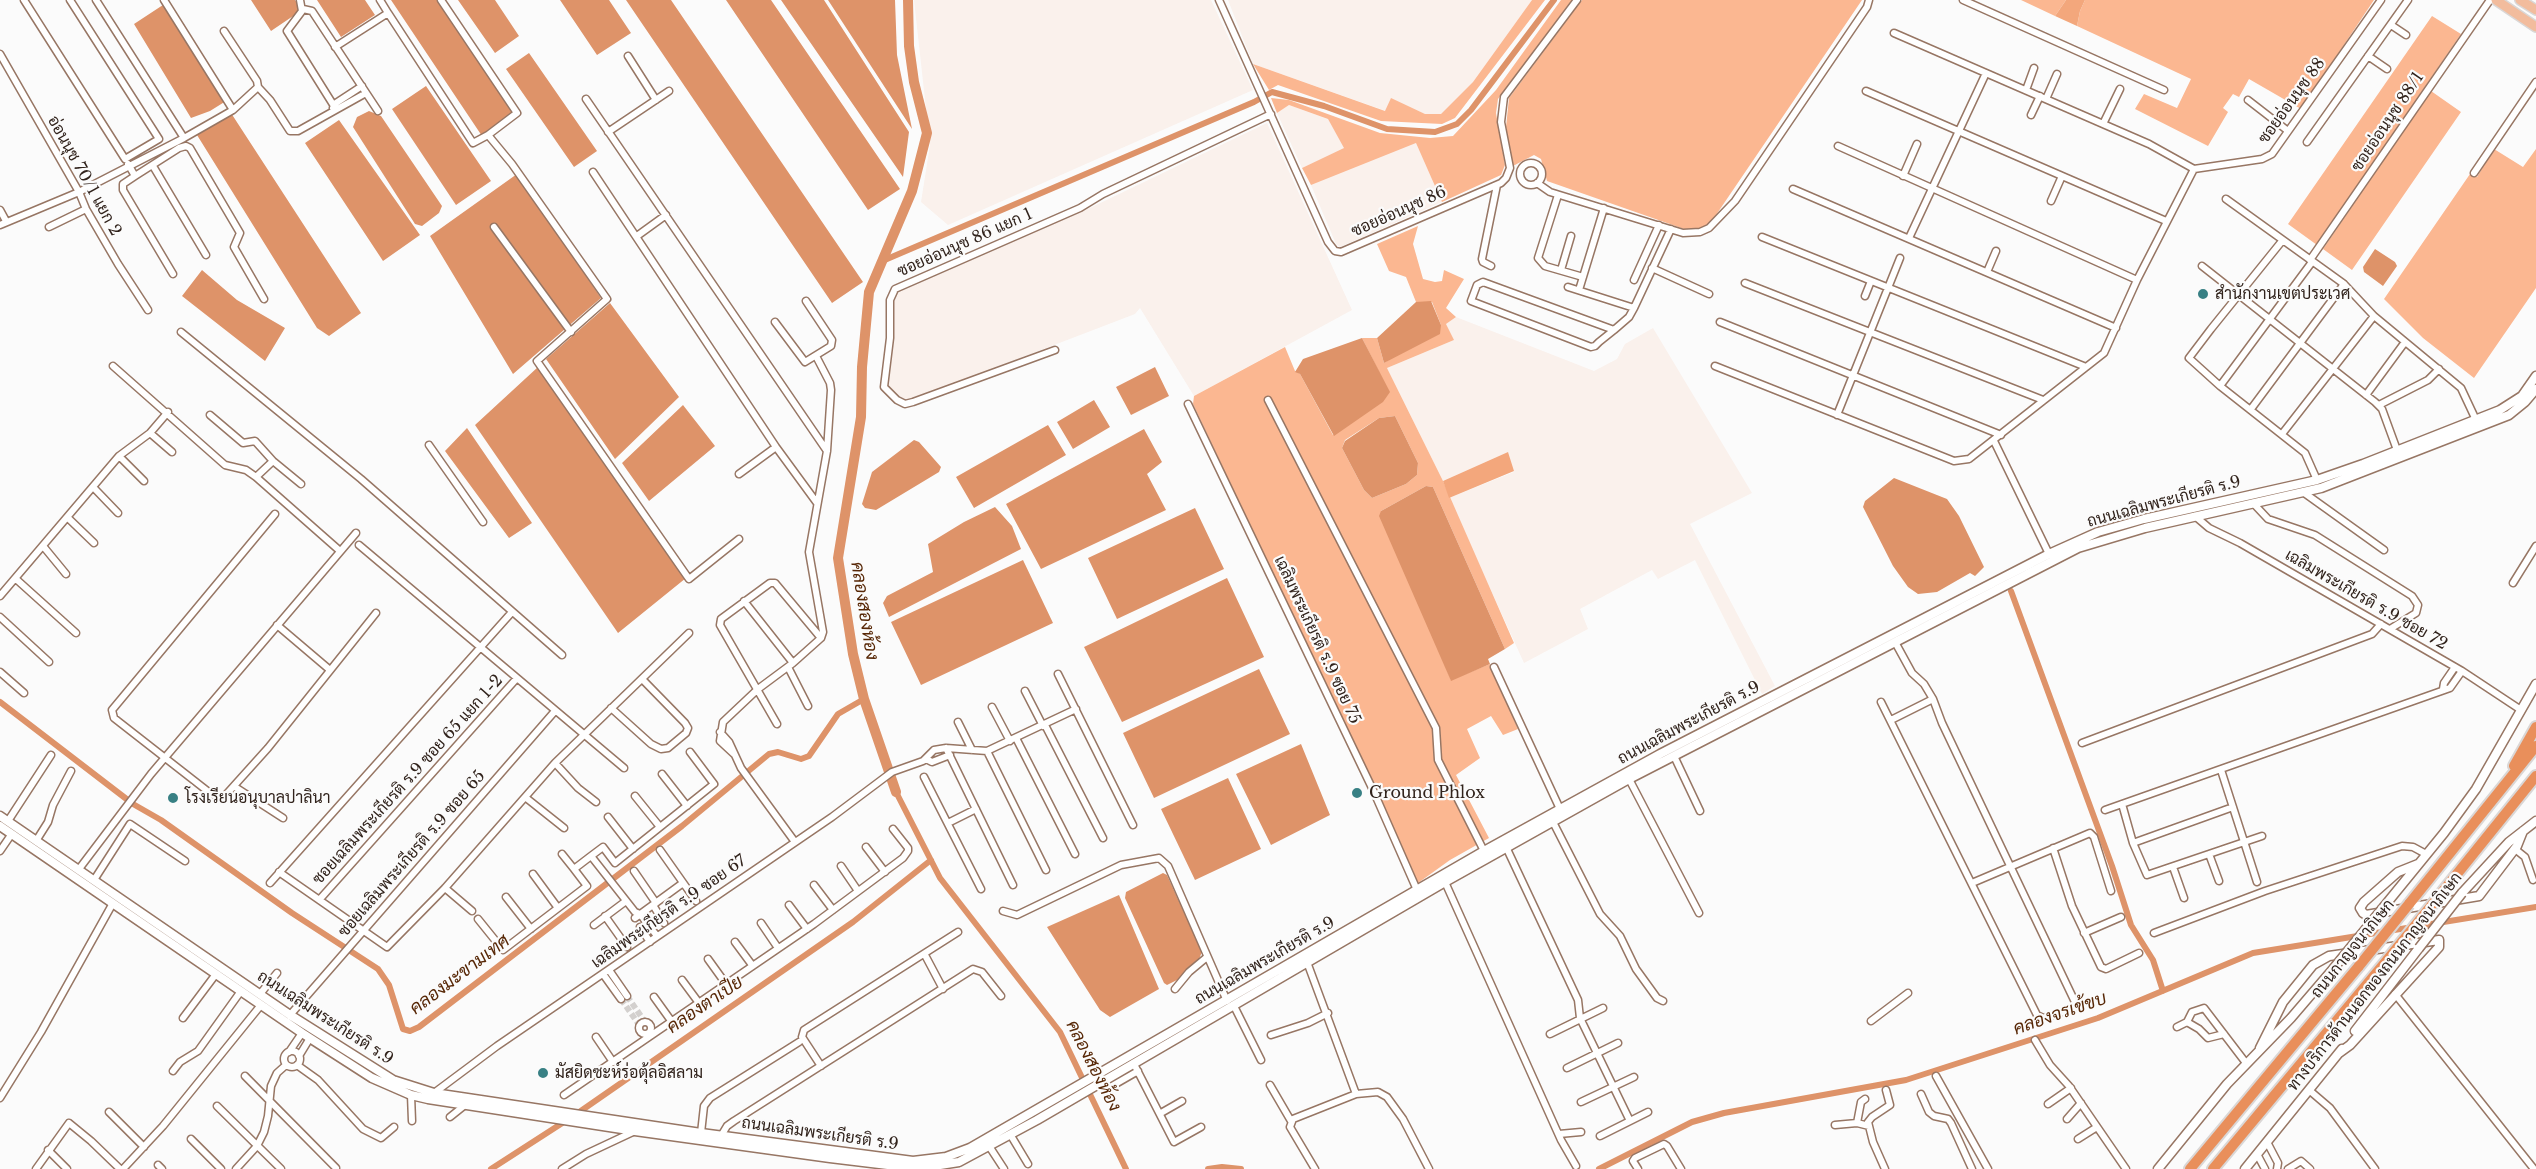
<!DOCTYPE html>
<meta charset="utf-8">
<style>
body{margin:0}
canvas{display:block;background:#fbfbfb}
</style>
<canvas width="2536" height="1169"></canvas>
<script>
const context = document.querySelector('canvas').getContext('2d');
context.lineJoin = 'round';
function paint(path, color) { context.fillStyle = color; context.fill(path, 'evenodd'); }
const toPath = rows => new Path2D(rows.map(r => 'M' + r).join(''));
function stroke(path, color, width, dash) { context.strokeStyle = color; context.lineWidth = width; context.lineCap = dash ? 'butt' : 'round'; context.setLineDash(dash || []); context.stroke(path); }
function label(font, color, halo, rows, align = 'center') {
  context.font = font + ' "Libre Baskerville",Sarabun,serif'; context.lineWidth = 4.5; context.setLineDash([]); context.textBaseline = 'middle'; context.strokeStyle = halo; context.fillStyle = color; for (const [text, x, y, turn = 0] of rows) {
    context.save(); context.translate(x, y); context.rotate((+turn || 0) * Math.PI / 180); context.textAlign = isNaN(turn) ? turn : align; if (halo) context.strokeText(text, 0, 0); context.fillText(text, 0, 0); context.restore();
  }
}
paint(toPath([
 [914,0,1211,0,1253,90,948,225,921,202,930,145],
 [1228,0,1532,0,1473,82,1441,114,1425,114,1391,100,1386,111,1253,64],
 [1289,105,1328,119,1345,148,1302,168,1277,113],
 [1267,123,1352,310,1194,396,1140,308,1135,314,908,401,897,395,887,386,893,300,900,288,1092,207],
 [1416,143,1442,202,1340,247,1336,244,1311,185],
 [1456,317,1594,371,1617,359,1625,344,1653,328,1752,493,1690,524,1775,686,1762,694,1695,560,1658,579,1652,570,1580,609,1588,629,1524,663,1449,498,1514,472,1508,452,1443,481,1387,368,1454,340,1446,324]
]), '#faf1ec');
paint(toPath([
 [1532,0,1545,0,1455,118,1442,124,1381,121,1278,85,1269,90,1253,64,1385,111,1391,98,1425,114,1441,114,1473,82],
 [1561,0,1572,0,1498,99,1496,113,1505,165,1501,175,1442,202,1416,143,1311,185,1302,168,1344,148,1328,119,1289,105,1277,113,1271,98,1289,100,1380,133,1430,138,1453,136,1496,90],
 [1582,0,1862,0,1714,218,1701,230,1684,229,1547,181,1541,159,1534,155,1513,166,1506,127,1509,98],
 [2021,0,2066,0,2055,16],
 [2085,0,2374,0,2301,109,2249,79,2239,97,2233,94,2223,108,2228,112,2208,146,2135,109,2144,94,2177,108,2191,79,2077,26,2080,11],
 [2432,16,2461,34,2317,245,2288,224],
 [2431,91,2461,112,2352,270,2323,249],
 [2494,149,2523,167,2536,149,2536,288,2474,378,2423,338,2384,299,2470,174,2477,177],
 [1418,226,1413,244,1423,279,1435,282,1442,281,1444,270,1464,279,1446,308,1456,317,1446,324,1454,340,1387,368,1443,481,1514,643,1505,649,1433,487,1426,486,1381,511,1451,680,1490,664,1518,729,1503,735,1491,716,1467,729,1480,758,1456,775,1489,838,1450,860,1418,883,1193,404,1194,396,1285,347,1295,371,1300,374,1333,435,1389,392,1362,338,1377,338,1384,363,1441,325,1432,302,1416,302,1406,277,1389,271,1377,244],
 [1395,416,1418,463,1417,475,1406,484,1372,498,1364,490,1342,448,1345,440,1379,418]
]), '#fbb791');
paint(toPath([
 [2066,0,2085,0,2080,11,2077,26,2055,16],
 [1508,452,1514,471,1449,498,1443,481]
]), '#f3a77c');
paint(toPath([
 [251,0,295,0,302,10,271,31],
 [317,0,365,0,375,15,341,37],
 [391,0,442,0,517,113,482,136],
 [458,0,495,0,519,36,495,53],
 [560,0,609,0,631,33,597,55],
 [626,0,671,0,863,282,832,303],
 [726,0,771,0,900,189,868,210],
 [781,0,824,0,909,132,903,177],
 [828,0,895,0,897,55,912,129],
 [166,3,226,101,210,111,191,118,134,24],
 [529,53,597,151,574,167,506,69],
 [426,86,491,181,456,205,392,109],
 [369,111,381,116,442,206,439,213,422,226,415,224,353,127,357,117],
 [231,113,361,313,329,336,317,328,197,135],
 [339,120,420,235,383,261,305,143],
 [517,174,601,298,513,374,430,236],
 [2375,249,2395,262,2397,266,2383,286,2364,272,2363,267],
 [202,270,237,300,285,328,265,361,182,296],
 [1431,301,1441,325,1440,334,1384,363,1377,338,1416,302],
 [610,303,679,397,615,459,546,359],
 [1362,338,1390,392,1383,402,1334,436,1300,374,1295,372,1303,359],
 [538,367,686,578,618,633,475,425],
 [1155,367,1169,396,1131,415,1116,387],
 [1094,400,1110,427,1073,449,1057,422],
 [683,405,715,446,649,501,622,463],
 [1395,416,1418,463,1417,475,1406,484,1372,498,1364,490,1342,448,1345,441,1379,418],
 [1048,425,1066,455,974,508,956,477],
 [467,428,532,523,509,538,445,451],
 [1144,429,1162,462,1147,474,1166,510,1041,569,1006,504],
 [914,440,919,442,941,467,939,472,876,510,865,508,862,504,872,472],
 [1894,478,1947,499,1959,516,1984,567,1975,576,1970,573,1937,592,1918,594,1908,587,1893,566,1863,507,1865,501],
 [1426,486,1433,487,1505,649,1488,659,1490,664,1451,681,1379,516,1381,511],
 [995,507,1012,526,1021,549,889,617,883,603,887,596,933,572,928,544,964,522],
 [1195,508,1224,569,1117,619,1088,558],
 [1023,560,1053,623,921,685,891,622],
 [1227,578,1264,657,1122,722,1084,647],
 [1259,669,1290,734,1154,798,1123,733],
 [1301,744,1330,815,1271,845,1236,774],
 [1228,778,1261,849,1195,880,1161,809],
 [1163,873,1167,875,1202,952,1199,959,1179,979,1167,985,1164,983,1125,898,1126,892],
 [1119,895,1159,989,1110,1017,1100,1010,1047,927]
]), '#de9369');
stroke(toPath([
 [880,262,1254,102,1272,92,1324,106,1387,129,1435,132,1457,124,1471,110,1554,0],
 [2011,591,2112,866,2131,925,2153,960,2163,991],
 [0,702,133,804,161,820,292,913,378,969,389,985,403,1029,410,1031,419,1027,682,826,769,754,778,752,801,759,809,756,838,714,864,699],
 [896,792,940,878,1060,1032,1126,1169],
 [575,1115,853,922,931,860],
 [491,1169,567,1120],
 [1208,1169,1222,1167,1241,1169],
 [1599,1169,1692,1122,1724,1113,1906,1080,2098,1018,2253,953,2536,907]
]), '#de9369', 6);
stroke(toPath([
 [896,792,864,699,853,654,838,558,861,417,862,367,869,292,912,191,927,133,914,82,909,46,908,0]
]), '#de9369', 10);
stroke(toPath([
 [627,996,645,1022],
 [621,999,640,1026]
]), '#d3d0ce', 6, [6, 3]);
const minor = toPath([
 [24,0,125,159,159,139,70,0],
 [96,0,184,138],
 [164,0,233,110],
 [300,0,302,11,287,31,334,106],
 [380,0,388,13],
 [441,0,517,113,488,135],
 [1219,0,1328,242,1335,251,1341,252,1501,183,1506,178,1510,168,1501,122,1504,97,1577,0],
 [1963,0,2164,90],
 [303,9,312,11,378,111],
 [2391,25,2406,35],
 [224,31,257,81,258,87],
 [1894,33,2149,144,2194,169],
 [335,47,388,13,473,143,488,135,512,164,607,299,537,361,689,579,739,539],
 [0,54,79,192,86,209,118,264,148,310],
 [628,56,656,100],
 [2368,56,2387,69],
 [2026,90,2034,68],
 [1866,91,2166,221],
 [586,99,827,451],
 [2046,99,2057,74],
 [2248,100,2288,131],
 [333,108,336,103,362,86],
 [2031,115,2040,96],
 [2103,124,2120,89],
 [608,132,669,91],
 [2307,142,2408,0],
 [1838,146,2137,280],
 '1520 174a11 11 0 1 1 22 0a11 11 0 1 1-22 0Z',
 [128,164,135,176,179,148,186,146,190,148,240,233,234,247,264,299],
 [153,166,206,255],
 [2194,169,2262,159,2272,154,2381,0],
 [593,172,776,447,817,503],
 [2474,173,2536,82],
 [135,176,123,184,123,190,173,274],
 [1903,176,1917,144],
 [1537,183,1550,192,1683,233,1700,232,1709,228,1735,201,1867,7,1869,0],
 [1793,189,2116,328],
 [1558,195,1538,258,1545,266,1583,277],
 [2226,199,2344,284,2374,316,2461,388,2476,420],
 [2051,201,2062,176],
 [0,210,6,221],
 [0,225,79,192,184,138,233,110,258,87,270,100,290,131,298,131,366,93],
 [49,227,86,209],
 [494,227,571,332],
 [637,236,666,215],
 [1762,237,2086,367],
 [1909,238,1986,73],
 [2282,241,2211,329,2189,358,2220,386,2305,453,2317,480],
 [2310,260,2490,0],
 [1491,266,1483,262,1482,259,1497,185],
 [2202,266,2375,402,2382,409,2397,450],
 [1652,268,1709,294],
 [1561,270,1571,236],
 [1987,272,1996,251],
 [1634,280,1659,225],
 [1745,283,2043,400],
 [1568,287,1634,308,1629,317,1614,330,1599,342,1595,346,1591,347,1471,301,1477,285,1483,282,1614,330],
 [1579,290,1604,208],
 [1865,296,1871,281],
 [1634,308,1671,229],
 [775,322,805,362,831,346,832,340,806,301],
 [1720,322,2001,435],
 [181,332,361,479,562,655],
 [1055,350,913,402,905,404,897,400,884,387,890,338,890,300,895,289,1080,208,1103,194,1271,114],
 [113,366,225,465,246,470,256,477,340,551],
 [1715,366,1954,461,1969,459,2104,353,2137,280,2194,169],
 [2220,386,2312,262],
 [2366,395,2405,342],
 [1268,400,1436,728,1438,760,1484,851],
 [1188,404,1373,790,1417,890],
 [2379,405,2428,380,2439,369],
 [2251,409,2344,284],
 [210,415,243,443,255,441,273,461,301,484],
 [1837,415,1900,258],
 [150,433,172,452],
 [2282,434,2374,316],
 [1994,441,2049,554],
 [429,445,483,522],
 [119,456,144,481],
 [739,474,776,447],
 [256,477,273,461],
 [93,487,118,513],
 [2303,492,2384,550],
 [2253,503,2268,519,2315,535,2412,596,2418,605,2416,613,2390,629],
 [275,514,112,710,114,718,210,793,223,798,268,748,376,613],
 [2195,516,2209,528,2240,543,2462,671,2521,710],
 [67,517,94,543],
 [359,545,624,768],
 [43,546,66,574],
 [16,579,76,633],
 [2513,583,2536,546],
 [0,596,119,456,150,433,168,412],
 [744,601,793,663],
 [0,617,49,662],
 [277,625,330,670],
 [788,667,808,706],
 [1494,667,1560,809],
 [0,672,24,693],
 [1058,674,1133,825],
 [2443,689,2444,683,2455,667],
 [1025,691,1043,726],
 [1881,702,2037,1015,2043,1018,2073,1009,2075,1002,1942,723,1933,699,1924,684,1912,673,1895,642],
 [992,707,1010,741],
 [611,708,651,744,661,749,668,748,686,733,688,728,685,723,642,679],
 [1891,720,1933,699],
 [958,722,972,750],
 [777,724,720,625,721,619,770,583,775,583,821,638],
 [1045,725,1103,838],
 [720,732,729,742,741,768,795,842],
 [1016,738,1075,854],
 [2082,743,2372,634,2381,624],
 [946,748,1013,885],
 [987,751,1046,870],
 [734,754,720,741,723,722,758,689,793,663,821,638,823,632,809,552,827,451,831,390,830,383,816,356],
 [1674,756,1700,811],
 [926,759,932,762,950,755],
 [555,763,578,788,596,802],
 [2221,770,2257,882],
 [662,774,687,806],
 [924,777,981,889],
 [1629,779,1699,913],
 [235,787,283,818],
 [635,796,660,827],
 [525,797,564,828],
 [2122,804,2133,843,2147,875,2262,836],
 [2105,810,2450,688,2462,671],
 [608,817,633,849],
 [8,821,51,755],
 [1553,822,1600,914,1620,936,1636,969,1657,998,1663,1001],
 [948,823,976,809],
 [36,841,48,822,53,805,71,771],
 [2133,843,2233,807],
 [866,847,885,872],
 [2053,848,2072,906,2101,967,2106,969,2139,953],
 [1507,849,1578,1000,1580,1018,1630,1121],
 [2515,849,2525,857,2533,880],
 [660,850,696,901],
 [0,851,11,835],
 [562,854,574,869],
 [2209,854,2219,881],
 [591,856,603,847,615,863,714,784,690,752],
 [841,866,858,891],
 [2173,867,2184,898],
 [79,869,151,774,356,533],
 [634,871,656,903],
 [279,872,387,947,445,888,555,763,689,633],
 [533,874,558,908],
 [94,880,130,824,185,861],
 [1445,882,1561,1140,1576,1166],
 [270,883,512,612],
 [1972,883,2090,833,2094,837,2111,891],
 [814,885,833,910],
 [445,888,472,911],
 [506,897,531,929],
 [320,899,517,678],
 [653,905,664,923],
 [789,905,807,929],
 [1003,911,1017,915,1121,865,1159,858,1168,866,1227,1001],
 [605,916,627,947],
 [635,918,683,883],
 [478,919,503,950,587,886,574,869,591,856,635,912,640,914,657,936],
 [761,923,778,948],
 [594,925,626,901],
 [640,927,650,942],
 [2084,933,2121,917],
 [2154,933,2265,891,2402,846,2413,847,2426,854],
 [735,942,752,965],
 [925,955,943,989],
 [708,959,726,984],
 [1307,962,1356,1094],
 [609,970,627,996],
 [603,974,621,999],
 [682,980,699,1003],
 [1175,989,1189,972,1207,957],
 [260,994,277,973],
 [2395,994,2534,1169],
 [654,997,672,1022],
 [1234,1006,1261,1060],
 [290,1015,555,711],
 [183,1018,216,974],
 [1871,1021,1908,993],
 '639 1028a6 6 0 1 1 12 0a6 6 0 1 1-12 0Z',
 [2187,1022,2199,1029,2208,1038,2224,1034],
 [2177,1027,2187,1022,2192,1012,2204,1008,2246,1063],
 [1550,1034,1603,1008],
 [1271,1035,1308,1023,1328,1013],
 [596,1037,613,1062],
 [2035,1040,2050,1065,2069,1086,2126,1169],
 '284 1059a8 8 0 1 1 16 0a8 8 0 1 1-16 0Z',
 [289,1052,302,1033],
 [299,1056,310,1038],
 [1134,1064,1174,1142,1201,1127],
 [297,1065,318,1080,363,1129,381,1138,394,1127],
 [821,1066,802,1037,804,1030,958,932],
 [1567,1068,1618,1043],
 [173,1071,180,1062,198,1051,241,991],
 [245,1076,336,1168],
 [1936,1076,1988,1169],
 [1270,1085,1291,1121],
 [1105,1090,1138,1071],
 [2309,1090,2330,1108,2375,1169],
 [434,1093,497,1046,832,817,892,772,923,761,934,750,946,748,987,751,1076,709],
 [1921,1094,1929,1112,1934,1116,1948,1119,1951,1123,1972,1169],
 [411,1095,412,1121],
 [564,1095,814,924,903,858,908,851,908,848,893,829],
 [0,1098,41,1032,113,903],
 [1581,1102,1634,1077],
 [2048,1104,2071,1088],
 [217,1106,281,1169],
 [109,1112,144,1147],
 [1161,1113,1182,1101],
 [450,1117,465,1105],
 [2067,1119,2081,1103],
 [1857,1123,1861,1102,1865,1099],
 [1835,1125,1857,1123,1869,1126],
 [701,1133,704,1106,710,1098,799,1042],
 [1010,1134,1028,1164],
 [1559,1134,1581,1132],
 [721,1136,727,1126,734,1121,973,969,982,972,1001,996],
 [1600,1136,1648,1112],
 [191,1139,221,1169],
 [2078,1139,2097,1127],
 [2267,1142,2278,1163,2277,1169],
 [989,1146,1004,1169],
 [48,1150,67,1169],
 [2257,1154,2265,1169],
 [158,1165,162,1169],
 [36,1169,69,1123,91,1141,120,1169],
 [123,1169,163,1126,261,1005],
 [236,1169,257,1146,264,1132,268,1116,271,1086,277,1073,286,1065],
 [562,1169,586,1154,635,1131],
 [1315,1169,1290,1127,1293,1119,1356,1094,1378,1092,1387,1097,1403,1119,1429,1169],
 [1638,1169,1633,1161,1635,1158,1664,1144,1667,1146,1681,1169],
 [1885,1169,1873,1142,1868,1122,1872,1117,1890,1105,1886,1090],
 [2288,1169,2301,1161,2310,1169]
]);
const secondary = toPath([
 [0,816,290,1015,393,1080,434,1093,701,1133,913,1161,946,1157,970,1148,1484,851,1660,754,2049,554,2098,532,2144,519,2317,480,2363,464,2500,410,2522,396,2536,376],
 [0,826,302,1033,372,1078,411,1095,428,1099,635,1131,830,1158,904,1167,940,1165,959,1162,1037,1120,1445,882,1629,779,2078,548,2145,528,2321,488,2509,415,2525,402,2536,389],
 [2418,864,2398,872,2364,902,2360,908,2363,913,2366,915,2479,896,2517,846,2523,831],
 [2462,893,2509,842,2536,821],
 [2382,909,2444,833,2476,789,2536,684],
 [2355,1031,2419,948],
 [2260,1048,2283,1002,2313,965,2329,956,2439,940,2439,947,2350,1045,2339,1053],
 [2158,1169,2227,1084,2291,1018,2333,969],
 [2245,1169,2342,1049]
]);
const primary = toPath([
 [2496,0,2536,27],
 [2520,0,2536,10]
]);
const motorway = toPath([
 [2514,766,2536,727],
 [2436,900,2536,776],
 [2409,904,2536,746],
 [2190,1169,2359,966],
 [2213,1169,2388,959]
]);
stroke(minor, '#977664', 9);
stroke(secondary, '#977664', 11);
stroke(primary, '#dad7d6', 12);
stroke(motorway, '#dad7d6', 14);
stroke(minor, '#fff', 6);
stroke(secondary, '#fff', 8);
stroke(primary, '#f2bc9d', 9);
stroke(motorway, '#e98f5b', 10);
const secondaryBridge = toPath([
 [2419,948,2462,893],
 [2333,969,2382,909]
]);
const motorwayBridge = toPath([
 [2388,959,2436,900],
 [2359,966,2409,904]
]);
stroke(secondaryBridge, '#977664', 11, []);
stroke(motorwayBridge, '#dad7d6', 14, []);
stroke(secondaryBridge, '#fff', 8);
stroke(motorwayBridge, '#e98f5b', 10);
for (const [x, y, r, color] of [
 [2203,294,6,"#388084"],
 [1357,793,6,"#388084"],
 [173,798,6,"#388084"],
 [543,1073,6,"#388084"]
]) { const dot = new Path2D(); dot.arc(x, y, r, 0, 2 * Math.PI); context.fillStyle = color; context.fill(dot); stroke(dot, '#fbfbfb', 2); }
label('16px', '#31231c', '#fbfbfb', [
 ["ซอยอ่อนนุช 88",2292,101,-54],
 ["ซอยอ่อนนุช 88/1",2388,122,-56],
 ["อ่อนนุช 70/1 แยก 2",84,176,61],
 ["ซอยอ่อนนุช 86",1399,212,-24],
 ["ซอยอ่อนนุช 86 แยก 1",965,243,-24],
 ["ถนนเฉลิมพระเกียรติ ร.9",2164,502,-15],
 ["เฉลิมพระเกียรติ ร.9 ซอย 72",2366,600,30],
 ["เฉลิมพระเกียรติ ร.9 ซอย 75",1317,640,65],
 ["ถนนเฉลิมพระเกียรติ ร.9",1689,723,-28],
 ["ซอยเฉลิมพระเกียรติ ร.9 ซอย 65 แยก 1-2",408,780,-48],
 ["ซอยเฉลิมพระเกียรติ ร.9 ซอย 65",412,854,-49],
 ["เฉลิมพระเกียรติ ร.9 ซอย 67",669,912,-35],
 ["ถนนกาญจนาภิเษก",2353,949,-51],
 ["ถนนเฉลิมพระเกียรติ ร.9",1265,961,-30],
 ["ทางบริการด้านนอกของถนนกาญจนาภิเษก",2375,982,-52],
 ["ถนนเฉลิมพระเกียรติ ร.9",325,1018,33],
 ["ถนนเฉลิมพระเกียรติ ร.9",820,1134,8]
]);
label('16px', '#31231c', '#fbfbfb', [
 ["สำนักงานเขตประเวศ",2215,294],
 ["Ground Phlox",1369,793],
 ["โรงเรียนอนุบาลปาลินา",185,798],
 ["มัสยิดซะห์ร่อตุ้ลอิสลาม",555,1073]
], 'left');
label('italic 18px', '#572706', '#fbfbfb', [
 ["คลองสองห้อง",864,611,81],
 ["คลองมะขามเทศ",460,975,-37],
 ["คลองตาเปีย",705,1005,-34],
 ["คลองจรเข้ขบ",2060,1014,-19],
 ["คลองสองห้อง",1093,1066,63]
]);
</script>
